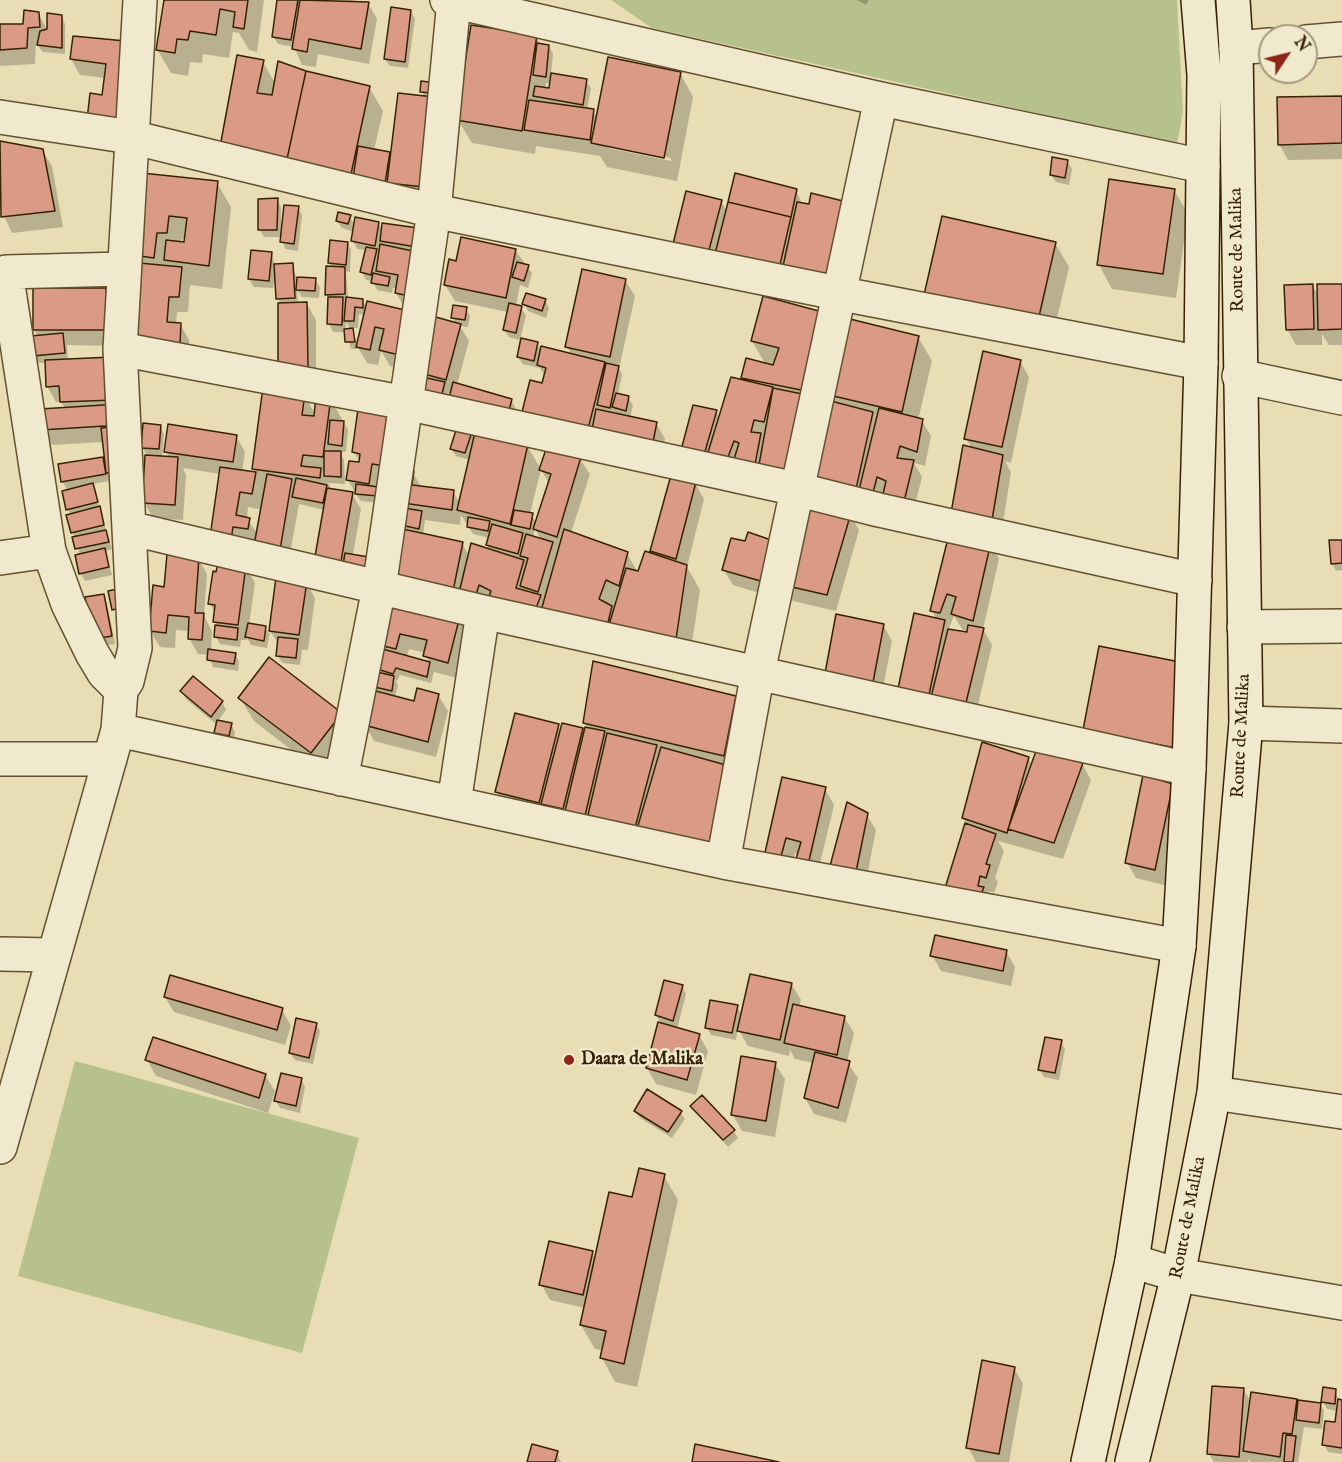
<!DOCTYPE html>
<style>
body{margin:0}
#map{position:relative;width:1342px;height:1462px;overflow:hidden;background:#e8ddb4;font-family:"IM FELL English",serif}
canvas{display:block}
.north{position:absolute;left:1258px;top:24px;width:60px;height:60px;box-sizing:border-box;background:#f0e9ce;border:2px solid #a69a7d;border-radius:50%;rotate:55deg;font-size:16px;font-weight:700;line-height:24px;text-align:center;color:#372304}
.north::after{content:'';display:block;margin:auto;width:21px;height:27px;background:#8f2418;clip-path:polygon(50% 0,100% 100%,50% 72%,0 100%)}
</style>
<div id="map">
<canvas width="1342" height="1462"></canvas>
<div class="north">N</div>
</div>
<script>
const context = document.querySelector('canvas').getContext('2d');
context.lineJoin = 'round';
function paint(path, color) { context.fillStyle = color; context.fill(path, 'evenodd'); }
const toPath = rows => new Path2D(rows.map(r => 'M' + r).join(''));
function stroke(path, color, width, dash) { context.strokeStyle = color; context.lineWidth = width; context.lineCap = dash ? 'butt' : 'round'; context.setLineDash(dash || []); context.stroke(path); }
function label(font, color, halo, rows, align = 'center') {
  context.font = font + ' "IM FELL English",serif'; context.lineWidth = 5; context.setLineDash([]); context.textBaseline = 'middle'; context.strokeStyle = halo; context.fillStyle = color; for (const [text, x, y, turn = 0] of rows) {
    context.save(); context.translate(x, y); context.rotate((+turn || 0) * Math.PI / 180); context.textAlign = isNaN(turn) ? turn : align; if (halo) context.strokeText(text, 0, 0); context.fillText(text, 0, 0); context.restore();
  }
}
paint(toPath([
 [611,0,1177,0,1183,112,1177,144,652,28],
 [75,1061,359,1138,302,1353,18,1276]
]), '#b6c18d');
paint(toPath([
 [165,0,264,0,257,52,249,50,239,33,233,32,229,58,203,54,202,63,190,62,188,76,171,73,157,49],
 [279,0,351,0,368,3,377,19,369,64,318,54,316,67,302,65,294,47,278,44,273,36],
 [857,0,869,0,866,5],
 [411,11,415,19,408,68,390,66,385,59],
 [38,13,48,31,61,16,65,24,65,54,43,52,36,44,35,64,0,66,0,25,24,26],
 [536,37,541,45,549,46,553,54,551,74,586,81,591,88,587,110,593,111,598,119,680,73,693,97,677,181,607,167,600,156,536,146,535,154,472,143,458,120],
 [546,83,551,84,550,90,545,89],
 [608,145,671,158,671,161,608,148],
 [135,44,103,96,106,78,80,75,71,59],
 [263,62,275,83,279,63,369,87,383,111,374,150,389,153,392,157,425,98,422,92,447,93,441,203,235,171],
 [1342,97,1342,159,1288,160,1279,144],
 [0,142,42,150,52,166,63,227,12,233,0,207],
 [1067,161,1072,169,1069,185,1056,182,1051,175],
 [143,175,217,183,231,207,222,289,190,285,188,312,177,312,176,324,180,324,189,340,188,360,135,341],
 [182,239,186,239,186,244,181,243],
 [796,190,840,292,683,260,721,201,727,212],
 [1174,190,1188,214,1176,298,1112,289,1099,265],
 [277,200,281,207,281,227,298,208,302,215,298,251,285,249,282,237,264,237,260,230],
 [350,217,355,226,378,223,382,230,425,230,412,371,390,366,381,351,378,365,367,363,359,349,351,349,346,332,333,332,329,324,327,294,332,268,329,263,331,242,347,243,351,250,350,272,346,271,348,299,362,301,367,308,407,312,396,293,397,288,393,288,392,293,377,290,373,281,366,280,362,272,367,250,357,249,353,241,354,232,342,228,337,221],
 [359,314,365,315,358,345,351,328,358,328],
 [346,322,351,330,346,331],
 [944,217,1055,243,1069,267,1051,344],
 [515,250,532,273,528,288,520,285,516,306,521,308,526,315,520,340,509,337,504,330,508,312,455,301,445,285,457,262],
 [272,254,275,265,292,265,297,279,315,280,320,287,319,298,302,297,297,290,298,304,307,304,316,320,316,383,289,383,276,275,273,288,254,287,249,279],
 [625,280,635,296,619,369,622,374,618,395,628,397,633,405,630,418,656,423,665,439,660,462,602,450,543,385,545,377,540,368,523,364,518,357,537,344,542,351,572,356,567,346],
 [1312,285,1319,297,1342,286,1342,345,1329,345,1322,334,1322,345,1296,345,1287,329],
 [105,289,114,305,114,346,67,345,68,360,112,358,128,478,92,484,112,549,105,551,112,575,85,581,81,574,76,556,80,555,68,516,71,515,68,509,68,491,62,481,102,459,107,467,104,442,52,445,43,430,65,408,61,402,56,402,47,386,46,363,39,363,34,356,38,337,34,330],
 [545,300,549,308,546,318,528,311,524,304],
 [466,309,470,316,468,327,460,326,469,341,457,385,511,400,520,416,448,393,444,409,419,378,456,324,453,318],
 [918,337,932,361,918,420,922,421,931,436,925,466,914,463,922,477,911,521,862,513,836,404,829,393,805,493,691,470,716,412,720,418,744,382,742,378,766,365,752,341],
 [1020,361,1029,377,1011,463,1005,461,1011,472,1001,536,962,529,972,448,966,439],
 [304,394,315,414,330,398,348,430,346,452,340,452,344,460,345,484,328,483,332,490,352,494,361,509,347,588,325,510,299,504,287,571,220,559,220,474,183,468,186,475,183,520,153,518,144,502,147,455,142,447,160,426,164,434,162,457,169,458,166,451,236,436,245,452,242,472,257,474,254,469],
 [248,507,262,510,258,534,247,519],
 [360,411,402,471,413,473,422,488,453,492,460,503,470,460,456,456,451,449,471,433,475,440,527,446,541,469,530,514,537,523,549,484,541,469,580,459,590,474,571,533,627,554,639,574,654,555,651,551,695,483,704,499,687,567,700,590,687,676,482,620,401,530,382,503,361,501,357,496,348,480,361,464,354,452],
 [461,515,473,534,489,538,487,545,491,551,469,556,462,543,423,535,425,520,460,525],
 [535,529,541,540,533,538],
 [850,514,859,530,836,611,793,601,784,585],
 [1342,541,1342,570,1336,571,1332,563],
 [746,542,779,599,733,585,723,569],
 [990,543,999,559,983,629,992,645,973,726,907,713,937,620,932,610],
 [954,616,962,629,972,633,948,630],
 [198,558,207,574,204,616,212,631,211,650,235,654,239,661,238,671,213,667,209,655,198,654,189,638,190,631,176,630,175,648,160,647,150,631,166,588],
 [246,567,255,583,249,625,265,628,270,635,277,578,306,582,315,598,308,650,302,650,300,665,282,663,278,656,279,645,270,631,267,648,251,645,247,637,247,640,241,640,240,647,220,644,216,637,216,614,210,604],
 [103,595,107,603,115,644,100,646],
 [391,601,459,618,468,633,457,678,434,672,431,683,400,675,397,681,395,680,398,685,395,697,415,702,438,695,448,711,436,757,374,741,365,725,375,668,385,651,381,645],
 [409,649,426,653,429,663,407,657],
 [837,616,883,625,892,641,879,708],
 [1184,665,1189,771,1098,754],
 [193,678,222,702,226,710,217,722,231,724,235,732,233,743,220,740,216,733,217,725,186,699,182,692],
 [240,698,341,714,325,776,254,721],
 [735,698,748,722,722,868,506,807,497,792,558,725,561,732,582,730,585,735,588,729,585,723],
 [1028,758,1032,765,1082,764,1091,780,1063,859,998,841,1004,851,995,878,998,882,994,893,989,891,988,897,943,898,966,823,963,818],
 [1172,785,1182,801,1164,885,1136,878,1127,862],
 [825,789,834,805,816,880,799,854,795,853,789,875,766,856],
 [866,814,876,830,865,887,832,865],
 [1006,951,1015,967,1011,986,941,971,932,955],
 [792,985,801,1000,799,1007,844,1017,854,1033,847,1062,858,1078,846,1123,814,1114,805,1098,814,1063,795,1059,790,1050,789,1056,748,1046,738,1029,736,1040,711,1035,707,1028,737,1006,742,1016],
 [682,986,686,994,677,1029,699,1035,708,1051,696,1095,656,1084,647,1068,662,1025,656,1015],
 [165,997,282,1010,291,1026,285,1045,174,1012],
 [316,1024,320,1031,313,1064,295,1060,290,1053],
 [1061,1042,1065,1049,1059,1080,1044,1077,1040,1070],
 [147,1060,265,1075,275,1091,268,1113,156,1076],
 [775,1064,785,1079,775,1137,742,1131,733,1115],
 [301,1079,305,1087,300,1113,280,1108,276,1101],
 [692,1107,733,1130,738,1138,728,1147],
 [635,1111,680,1112,685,1119,672,1138,640,1118],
 [664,1176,678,1200,637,1387,615,1382,602,1358,603,1350,595,1349,581,1325,585,1308,550,1300,541,1284,592,1253,596,1259,634,1199],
 [1014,1368,1023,1384,1009,1462,976,1462,968,1447],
 [1243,1389,1251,1402,1296,1401,1299,1405,1320,1404,1324,1411,1322,1429,1304,1427,1298,1462,1251,1462,1249,1459,1248,1462,1214,1462,1209,1454],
 [1335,1390,1339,1401,1342,1402,1342,1454,1328,1452,1324,1444,1336,1424,1338,1411,1327,1409,1323,1402],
 [557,1453,561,1462,529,1462]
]), '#0003');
const building = toPath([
 [164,0,248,0,244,29,233,27,235,12,220,9,216,35,190,31,188,40,177,39,175,53,156,50,164,0],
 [277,0,298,0,291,40,272,37,277,0],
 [300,0,369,2,361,49,309,39,307,52,292,49,300,0],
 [391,7,411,10,405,62,384,59,391,7],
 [24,10,39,12,40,27,28,28,27,48,0,50,0,24,23,24,24,10],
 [47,13,62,15,62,48,37,45,40,31,47,29,47,13],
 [471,25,537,35,522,131,456,120,471,25],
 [73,36,136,42,123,124,87,120,90,93,102,95,106,64,70,59,73,36],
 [537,43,549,45,546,77,533,75,537,43],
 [237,55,264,60,257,93,272,95,278,61,306,71,287,159,220,147,237,55],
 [608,57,681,72,664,158,591,143,608,57],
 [306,71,370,86,351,174,287,159,306,71],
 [551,73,587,79,583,105,533,96,535,86,549,88,551,73],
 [421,81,444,84,442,94,420,92,421,81],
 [398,93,443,98,433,188,387,183,398,93],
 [1342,96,1342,143,1278,145,1277,97,1342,96],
 [529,100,594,109,590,140,524,130,529,100],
 [0,141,43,149,55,211,1,217,0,141],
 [358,146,390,152,385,183,353,178,358,146],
 [1052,157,1068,160,1065,178,1050,175,1052,157],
 [142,173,218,181,209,266,164,260,166,240,184,242,187,218,169,216,167,233,157,233,154,258,133,255,142,173],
 [735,173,797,189,791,217,728,202,735,173],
 [1109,179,1175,189,1163,274,1097,265,1109,179],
 [686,191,722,200,708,254,673,244,686,191],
 [811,193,847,202,831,276,783,266,797,202,809,204,811,193],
 [278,198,277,230,258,230,258,199,278,198],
 [728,202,791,217,779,269,715,254,728,202],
 [284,205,299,206,294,244,280,242,284,205],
 [338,212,351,215,348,224,336,221,338,212],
 [942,216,1056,242,1038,321,924,295,942,216],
 [355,217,379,222,375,246,351,241,355,217],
 [382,223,426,229,423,248,380,241,382,223],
 [461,237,516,249,506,298,444,285,449,259,456,261,461,237],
 [330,240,348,242,346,265,328,263,330,240],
 [380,244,422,253,414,297,395,293,398,275,376,271,380,244],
 [366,247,377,249,371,275,360,272,366,247],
 [251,250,272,252,269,281,248,279,251,250],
 [517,262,529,265,524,281,512,277,517,262],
 [139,263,182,267,179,297,169,297,167,322,181,323,180,344,134,341,139,263],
 [293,263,295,298,276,299,274,264,293,263],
 [326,266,345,267,345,294,325,295,326,266],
 [582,269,626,279,610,357,565,347,582,269],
 [373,273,390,277,388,286,371,283,373,273],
 [297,277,316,278,315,291,296,290,297,277],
 [1313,284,1314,329,1286,330,1284,285,1313,284],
 [1317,284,1342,284,1342,329,1318,330,1317,284],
 [33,288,106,288,106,330,33,330,33,288],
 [526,293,546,299,542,311,522,304,526,293],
 [763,296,830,314,811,392,741,378,746,358,773,365,779,348,751,341,763,296],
 [328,297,343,297,342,325,327,324,328,297],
 [346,297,363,299,363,308,355,307,354,321,344,321,346,297],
 [367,301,413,312,403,356,379,350,384,329,375,327,370,350,356,347,367,301],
 [307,302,308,367,278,367,278,303,307,302],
 [509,303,522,306,516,333,503,330,509,303],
 [453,305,467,307,465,320,451,318,453,305],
 [432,316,461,324,446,380,417,372,432,316],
 [846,318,919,336,902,412,829,395,846,318],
 [353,328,355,342,345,342,344,329,353,328],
 [63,333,65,353,33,356,31,336,63,333],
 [521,338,538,342,534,361,517,357,521,338],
 [541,346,605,362,587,433,521,416,530,380,542,383,546,368,537,365,541,346],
 [983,351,1021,360,1002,447,964,439,983,351],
 [113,357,114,400,60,402,59,386,46,387,45,360,113,357],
 [606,363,619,366,610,408,597,405,606,363],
 [418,376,445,382,440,402,414,395,418,376],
 [731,377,773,387,764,422,754,420,751,432,761,433,754,470,731,469,739,443,734,441,724,468,705,462,731,377],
 [453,382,512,399,507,418,448,402,453,382],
 [263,387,305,393,302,415,314,416,316,395,331,397,323,457,303,455,301,466,321,468,320,478,252,469,263,387],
 [773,388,812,396,797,478,758,470,773,388],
 [616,393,629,396,626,411,612,407,616,393],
 [831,401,873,412,854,498,811,487,831,401],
 [119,404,121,425,41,430,40,409,119,404],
 [693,405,717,410,702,462,680,454,693,405],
 [879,408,923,419,917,452,900,446,897,458,914,460,903,506,881,503,886,481,877,477,871,501,857,498,879,408],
 [358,409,399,415,392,467,372,464,369,484,346,480,349,461,359,462,360,454,352,452,358,409],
 [596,409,657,422,652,447,591,434,596,409],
 [330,420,344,421,342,446,328,444,330,420],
 [143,423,161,425,159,449,141,448,143,423],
 [168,424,237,435,233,462,164,452,168,424],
 [120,426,125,471,106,473,101,428,120,426],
 [457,427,472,432,465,453,450,449,457,427],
 [475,432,528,444,510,524,457,510,475,432],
 [963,445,1003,455,992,520,951,513,963,445],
 [547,446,581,457,557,537,533,529,551,474,539,470,547,446],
 [324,451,341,451,341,477,324,476,324,451],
 [145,455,178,457,175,505,142,503,145,455],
 [103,457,106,474,61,482,58,464,103,457],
 [220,467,256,472,252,494,240,492,236,515,250,518,248,529,233,527,230,547,209,544,220,467],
 [401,469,414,471,412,485,454,490,452,510,396,502,401,469],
 [267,474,292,479,279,556,253,551,267,474],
 [671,475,696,482,676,559,650,551,671,475],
 [296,478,327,485,323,503,292,497,296,478],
 [93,483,98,502,66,510,62,491,93,483],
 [356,484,379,487,378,496,355,494,356,484],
 [327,488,353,492,339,573,313,568,327,488],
 [811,501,851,513,827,595,783,585,811,501],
 [100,506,104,525,71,533,66,515,100,506],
 [399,507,422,511,419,529,396,524,399,507],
 [514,510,533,513,530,529,511,525,514,510],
 [468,517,490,521,488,531,467,527,468,517],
 [492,524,523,533,518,554,486,545,492,524],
 [398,528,463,542,452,596,387,582,398,528],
 [564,529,628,552,619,586,606,580,599,599,612,606,605,635,539,618,564,529],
 [106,530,109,542,75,549,72,537,106,530],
 [950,530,991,542,973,621,951,614,956,597,947,594,940,613,930,611,950,530],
 [748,532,777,542,771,584,722,570,731,538,745,541,748,532],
 [526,534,553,542,538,592,520,586,528,558,520,556,526,534],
 [1329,540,1342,540,1342,563,1331,564,1329,540],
 [471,543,524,560,516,588,541,595,532,619,485,607,491,591,479,585,473,605,457,601,471,543],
 [105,548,109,567,79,574,75,555,105,548],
 [645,551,687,565,674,653,606,635,626,568,638,571,645,551],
 [345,553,369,557,366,579,341,576,345,553],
 [167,554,199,557,195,613,204,613,202,640,188,639,189,617,168,615,166,633,149,631,153,585,164,587,167,554],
 [218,562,246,566,238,625,213,622,215,605,208,604,213,571,216,572,218,562],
 [276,577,307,581,299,635,269,631,276,577],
 [125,587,129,606,112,610,108,591,125,587],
 [104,594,112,636,94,639,85,597,104,594],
 [390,599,460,616,448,663,423,656,427,640,400,634,396,649,379,645,390,599],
 [914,613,945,620,927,704,896,698,914,613],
 [836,614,884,624,871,693,823,684,836,614],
 [248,623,266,626,264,641,245,637,248,623],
 [215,625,238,628,237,640,214,637,215,625],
 [968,625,984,628,964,711,929,705,948,629,967,632,968,625],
 [278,637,298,639,296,658,276,656,278,637],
 [1099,646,1185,663,1176,748,1083,730,1099,646],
 [379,648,430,662,427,677,396,668,393,674,374,668,379,648],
 [208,649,236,653,234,664,207,660,208,649],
 [269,657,342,713,311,753,238,698,269,657],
 [593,661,736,696,724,756,583,723,593,661],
 [373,671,394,676,392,691,370,686,373,671],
 [193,676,223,701,211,717,180,691,193,676],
 [417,688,439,694,428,742,364,725,372,690,414,701,417,688],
 [515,713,559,724,539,803,495,792,515,713],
 [217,720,232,723,229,736,214,733,217,720],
 [562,723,583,728,563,809,541,804,562,723],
 [585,727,605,731,585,816,565,811,585,727],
 [607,733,657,745,635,828,588,815,607,733],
 [982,742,1029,757,1007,833,962,818,982,742],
 [661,747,726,765,709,844,637,829,661,747],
 [1036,751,1083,763,1054,843,1008,829,1036,751],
 [1143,775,1173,784,1155,870,1125,863,1143,775],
 [782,777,826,787,808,865,795,862,801,842,786,838,780,860,764,857,782,777],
 [847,802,868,813,856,872,830,866,847,802],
 [965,823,996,834,986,864,990,865,986,878,980,876,978,886,984,887,978,902,942,898,965,823],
 [935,935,1007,950,1003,971,930,956,935,935],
 [750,974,792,983,780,1040,737,1031,750,974],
 [170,975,283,1008,277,1030,164,997,170,975],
 [664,980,683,985,673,1021,655,1015,664,980],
 [710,1000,738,1005,732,1033,705,1028,710,1000],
 [793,1004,845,1016,837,1055,784,1043,793,1004],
 [296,1018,317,1023,309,1058,289,1053,296,1018],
 [658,1022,700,1034,687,1080,646,1068,658,1022],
 [153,1037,266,1074,259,1098,145,1060,153,1037],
 [1045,1037,1062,1040,1055,1073,1038,1070,1045,1037],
 [815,1052,850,1061,838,1108,804,1098,815,1052],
 [741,1056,776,1062,766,1121,731,1115,741,1056],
 [281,1073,302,1078,296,1106,274,1101,281,1073],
 [647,1089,682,1111,668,1132,634,1111,647,1089],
 [702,1095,735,1130,723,1140,690,1106,702,1095],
 [639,1168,665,1174,624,1364,600,1358,606,1331,580,1325,609,1192,632,1197,639,1168],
 [549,1241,593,1251,583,1295,539,1285,549,1241],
 [982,1360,1015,1367,999,1454,966,1448,982,1360],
 [1212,1386,1244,1388,1239,1457,1207,1454,1212,1386],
 [1323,1387,1336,1389,1335,1404,1321,1402,1323,1387],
 [1251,1392,1297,1399,1292,1434,1283,1433,1280,1457,1243,1451,1251,1392],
 [1338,1399,1342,1400,1342,1448,1322,1445,1325,1421,1335,1422,1338,1399],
 [1298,1400,1321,1403,1319,1423,1296,1420,1298,1400],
 [1286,1435,1296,1436,1293,1462,1284,1462,1286,1435],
 [532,1444,558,1451,555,1462,527,1462,532,1444],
 [695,1444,779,1462,692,1462,695,1444]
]);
paint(building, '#db9a85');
stroke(building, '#372304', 1.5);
const minor = toPath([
 [447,0,881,99,1203,166],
 [1306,42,1342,39],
 [1236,48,1270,45],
 [0,117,131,137,434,211,837,293,1201,363],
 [120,349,406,403,796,489,879,510,1195,580],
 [1239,376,1342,398],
 [129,528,483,612,1189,769],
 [0,558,49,551],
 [1244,627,1342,626],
 [121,690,104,673,92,653,68,604,49,551,6,272,123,269],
 [1246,723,1342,726],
 [118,730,723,862,1179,946],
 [0,759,110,759],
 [341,779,379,588,406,403,434,211,454,0],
 [454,803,483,612],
 [723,862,758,672,881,99],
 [0,954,53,955],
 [1214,1093,1342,1112],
 [0,1147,118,730,121,690,127,681,135,648,120,349,140,0],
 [1132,1261,1178,1275,1342,1303]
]);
const secondary = toPath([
 [1088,1462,1132,1261,1179,946,1189,769,1201,363,1204,75,1198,0],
 [1132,1462,1178,1275,1214,1093,1246,723,1236,48,1233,0]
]);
stroke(minor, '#635230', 36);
stroke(secondary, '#372304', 36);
stroke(minor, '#f0e9ce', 33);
stroke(secondary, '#f0e9ce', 33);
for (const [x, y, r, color] of [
 [569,1060,6,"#8f2418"]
]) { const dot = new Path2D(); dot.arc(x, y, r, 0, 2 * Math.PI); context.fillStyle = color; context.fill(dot); stroke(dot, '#f0e9ce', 2); }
label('18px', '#372304', '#f0e9ce', [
 ["Route de Malika",1238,250,-91],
 ["Route de Malika",1242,736,-87],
 ["Route de Malika",1189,1218,-79]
]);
label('bold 18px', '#372304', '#f0e9ce', [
 ["Daara de Malika",581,1060]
], 'left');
</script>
